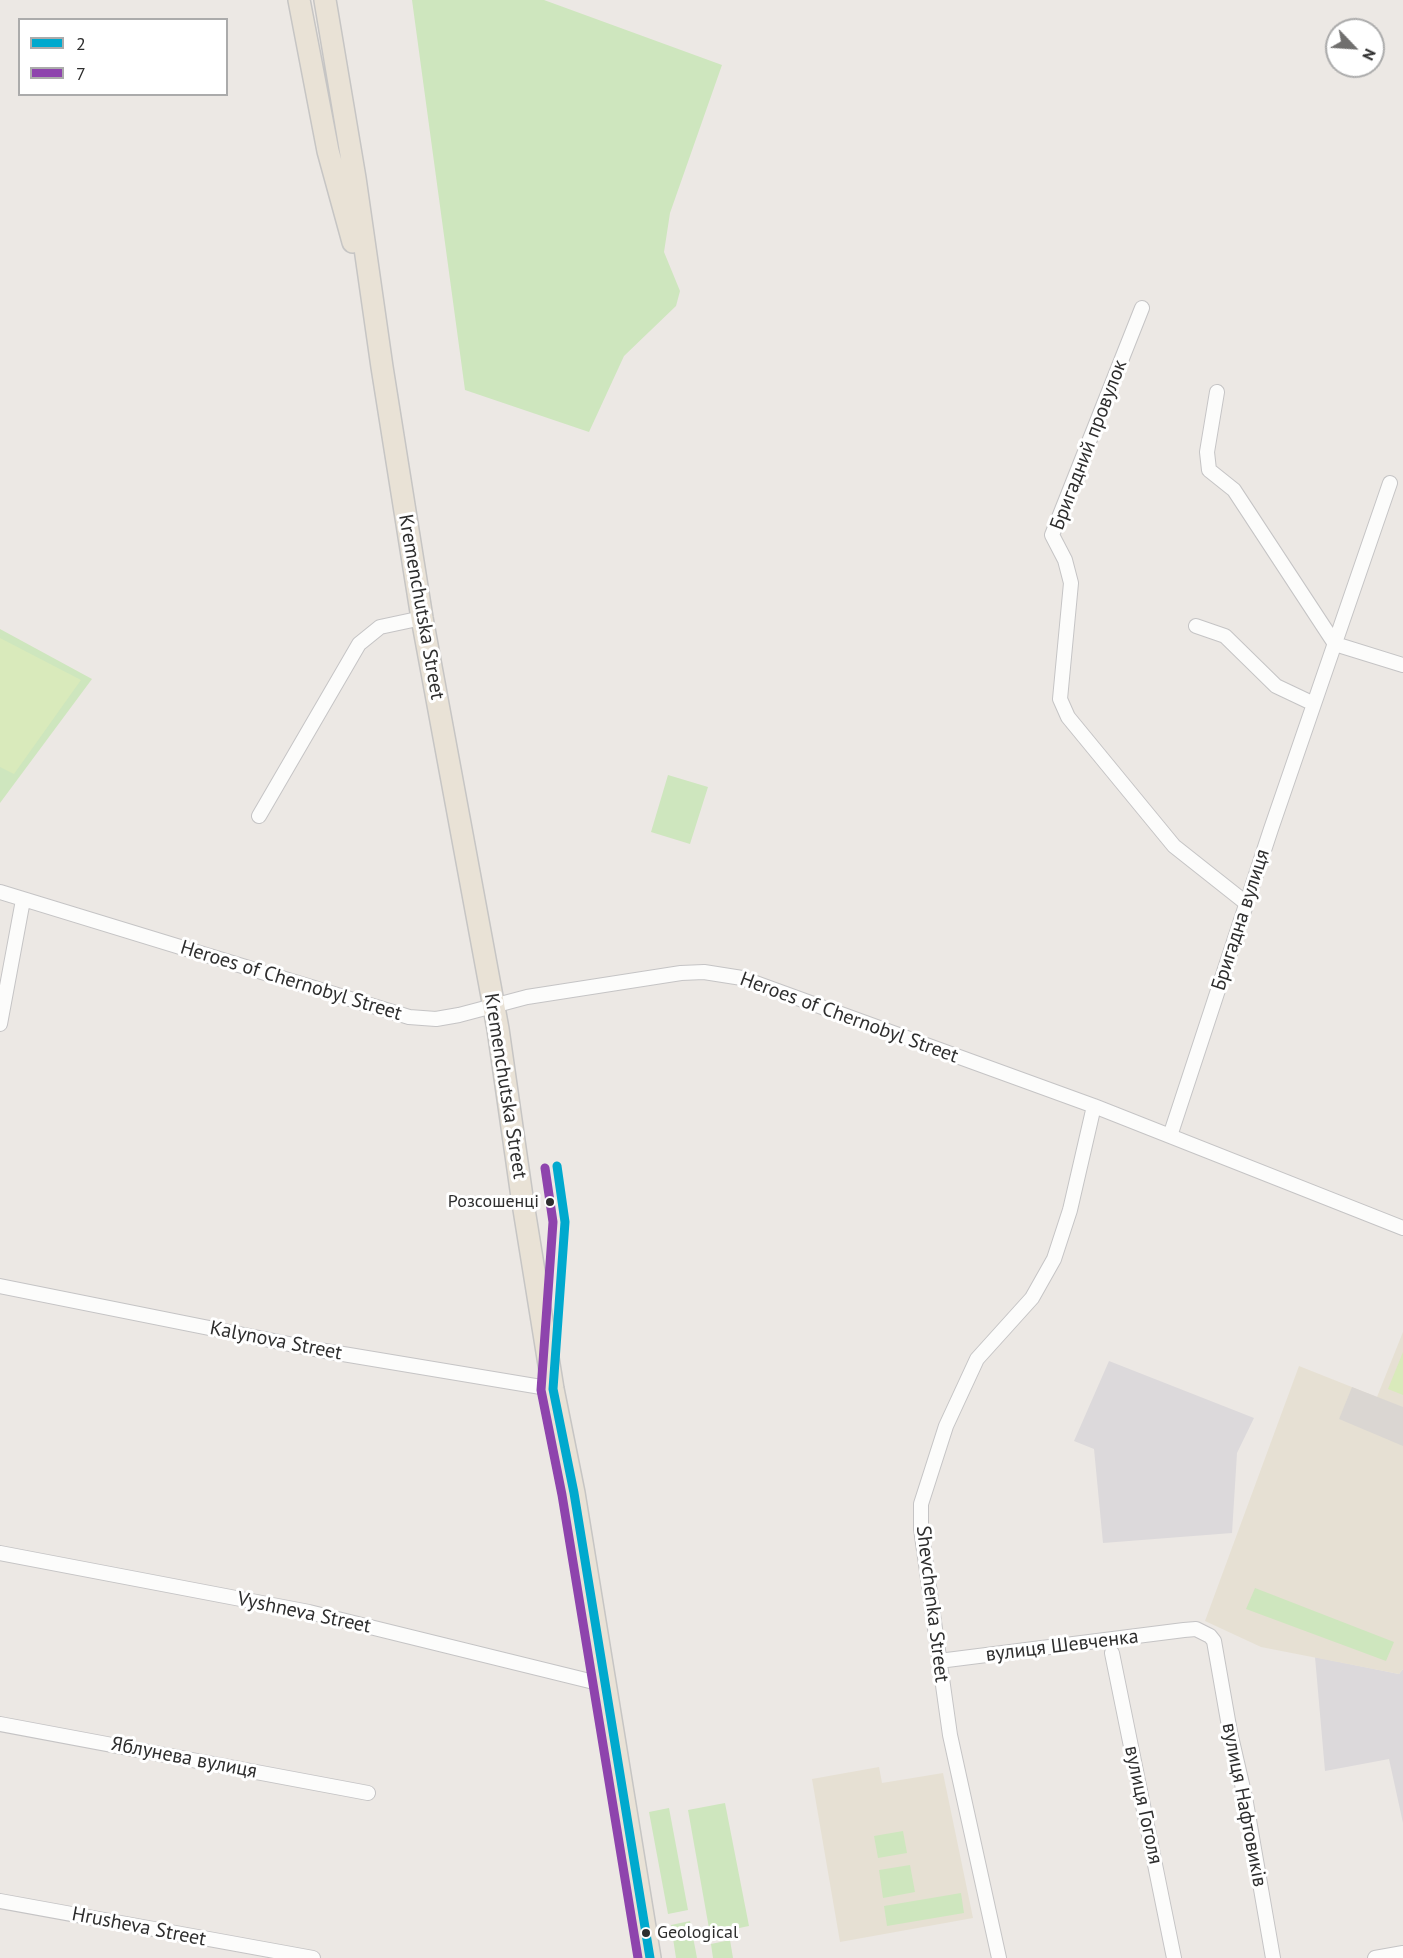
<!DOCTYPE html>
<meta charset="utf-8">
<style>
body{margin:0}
#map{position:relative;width:1403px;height:1958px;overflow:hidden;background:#ece8e4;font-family:"PT Sans",sans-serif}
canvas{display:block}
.legend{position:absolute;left:18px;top:18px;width:210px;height:78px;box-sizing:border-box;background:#fff;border:2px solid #ababab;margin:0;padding:8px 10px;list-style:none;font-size:18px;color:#2e2e2e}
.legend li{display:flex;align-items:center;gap:12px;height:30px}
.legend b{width:30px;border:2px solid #ababab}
.north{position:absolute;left:1325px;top:18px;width:60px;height:60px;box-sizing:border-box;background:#fff;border:2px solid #ababab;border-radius:50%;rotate:115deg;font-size:16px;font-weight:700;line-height:24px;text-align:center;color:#2e2e2e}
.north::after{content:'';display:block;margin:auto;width:21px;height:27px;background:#706f6e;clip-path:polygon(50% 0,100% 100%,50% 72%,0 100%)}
</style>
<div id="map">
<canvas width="1403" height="1958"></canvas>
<ul class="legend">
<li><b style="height:8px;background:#00a9ce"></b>2</li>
<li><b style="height:8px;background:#8e44ad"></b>7</li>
</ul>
<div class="north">N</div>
</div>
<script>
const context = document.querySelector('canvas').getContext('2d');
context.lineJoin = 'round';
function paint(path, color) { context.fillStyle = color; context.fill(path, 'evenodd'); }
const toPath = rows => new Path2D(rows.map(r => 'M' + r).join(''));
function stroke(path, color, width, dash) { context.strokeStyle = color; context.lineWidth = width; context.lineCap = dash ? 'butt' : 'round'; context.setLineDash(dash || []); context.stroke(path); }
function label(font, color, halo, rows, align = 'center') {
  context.font = font + ' "PT Sans",sans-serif'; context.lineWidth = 6; context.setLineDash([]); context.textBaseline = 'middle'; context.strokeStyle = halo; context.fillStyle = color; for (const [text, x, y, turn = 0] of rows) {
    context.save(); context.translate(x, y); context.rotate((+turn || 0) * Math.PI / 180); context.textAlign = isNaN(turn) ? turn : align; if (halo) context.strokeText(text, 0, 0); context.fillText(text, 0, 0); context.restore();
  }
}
paint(toPath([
 [1109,1361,1254,1418,1237,1453,1232,1533,1103,1543,1094,1449,1074,1441],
 [1315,1657,1399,1674,1403,1669,1403,1823,1389,1759,1325,1771]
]), '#dcd9db');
paint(toPath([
 [1403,1332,1403,1669,1399,1674,1261,1647,1205,1621,1299,1366,1377,1397],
 [879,1767,882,1783,943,1773,973,1918,840,1942,812,1779]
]), '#e6e0d3');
paint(toPath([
 [412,0,544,0,722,65,670,213,664,252,680,291,676,306,624,356,589,432,465,390],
 [0,629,92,679,0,803],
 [668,775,708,787,690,844,651,832],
 [1255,1588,1394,1642,1386,1661,1246,1609],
 [725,1803,749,1926,710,1934,688,1810],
 [669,1808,688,1910,668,1914,649,1812],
 [903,1831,907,1853,878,1858,874,1836],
 [910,1865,915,1892,883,1898,879,1870],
 [961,1893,964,1913,887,1926,884,1906],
 [690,1921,697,1958,676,1958,671,1925],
 [730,1940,733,1958,713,1958,711,1944]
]), '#cee6be');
paint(toPath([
 [0,638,81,680,14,774,0,767],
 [1403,1352,1403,1395,1388,1389]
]), '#d9eabb');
paint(toPath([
 [1352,1387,1403,1407,1403,1446,1339,1419]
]), '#dad6d2');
const minor = toPath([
 [1142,308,1052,535,1065,560,1071,583,1060,699,1068,717,1174,846,1246,903],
 [1217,392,1207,452,1209,470,1234,490,1335,644,1403,665],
 [1196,626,1225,636,1276,686,1314,704],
 [259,816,359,644,380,627,422,618],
 [0,892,409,1017,436,1019,459,1015,527,997,681,973,704,972,742,978,1094,1106,1403,1228],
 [0,1024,23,900],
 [1170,1136,1271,829,1390,483],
 [0,1286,319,1350,553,1389],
 [0,1553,309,1612,606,1685],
 [1112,1653,1174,1958],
 [939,1661,1184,1630,1196,1629,1210,1636,1214,1641,1230,1732,1245,1797,1273,1958],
 [0,1724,368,1793],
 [0,1901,313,1958],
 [999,1958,950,1735,921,1529,921,1504,946,1426,977,1359,1032,1298,1054,1259,1070,1210,1094,1106],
 [1375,1958,1403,1953]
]);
const trunk = toPath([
 [299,0,328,151,353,242],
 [325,0,355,178,382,367,422,618,498,1029,522,1197,553,1389,574,1493,650,1958]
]);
stroke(minor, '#c5c4c5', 16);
stroke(trunk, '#c6c5c4', 24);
stroke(minor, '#fcfcfb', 14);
stroke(trunk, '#e9e2d6', 21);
stroke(toPath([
 [557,1166,565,1222,553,1389,574,1493,650,1958]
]), '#00a9ce', 9);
stroke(toPath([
 [545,1168,553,1222,541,1390,562,1495,638,1958]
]), '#8e44ad', 9);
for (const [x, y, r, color] of [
 [550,1202,5,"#2e2e2e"],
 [646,1933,5,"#2e2e2e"]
]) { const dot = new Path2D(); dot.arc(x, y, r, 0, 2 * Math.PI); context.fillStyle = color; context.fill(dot); stroke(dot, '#fff', 2); }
label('18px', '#2e2e2e', '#fff', [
 ["Розсошенці",539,1202],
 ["Geological",657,1933,"left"]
], 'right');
label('20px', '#2e2e2e', '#fff', [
 ["Бригадний провулок",1089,445,-69],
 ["Kremenchutska Street",421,607,80],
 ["Бригадна вулиця",1241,920,-72],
 ["Heroes of Chernobyl Street",291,981,17],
 ["Heroes of Chernobyl Street",849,1018,20],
 ["Kremenchutska Street",505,1086,81],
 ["Kalynova Street",276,1341,11],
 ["Shevchenka Street",932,1604,83],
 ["Vyshneva Street",304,1613,12],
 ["вулиця Шевченка",1062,1646,-7],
 ["Яблунева вулиця",184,1758,11],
 ["вулиця Гоголя",1143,1805,78],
 ["вулиця Нафтовиків",1244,1805,79],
 ["Hrusheva Street",139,1927,11]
]);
</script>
